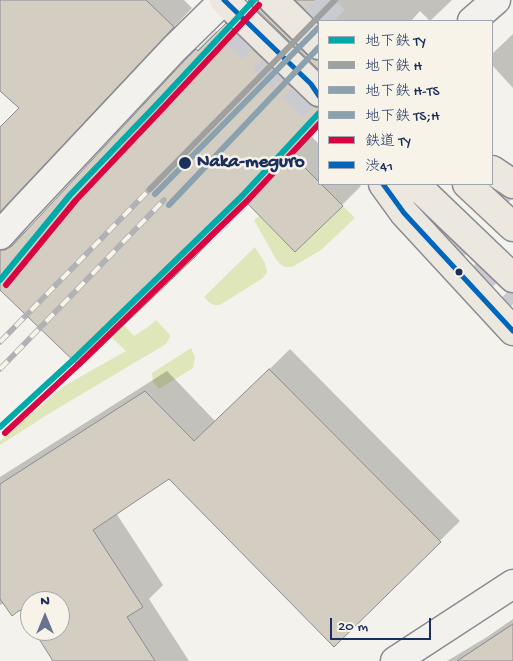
<!DOCTYPE html>
<meta charset="utf-8">
<style>
body{margin:0}
#map{position:relative;width:513px;height:661px;overflow:hidden;background:#f4f2ec;font-family:"Gochi Hand","Klee One",sans-serif}
canvas{display:block}
.legend{position:absolute;left:318px;top:20px;width:175px;height:165px;box-sizing:border-box;background:#f7f3e8;border:1px solid #9fa5b1;margin:0;padding:6px 9px;list-style:none;font-size:15px;color:#1b2f5e}
.legend li{display:flex;align-items:center;gap:10px;height:25px}
.legend b{width:25px;border:1px solid #9fa5b1}
.north{position:absolute;left:20px;top:591px;width:50px;height:50px;box-sizing:border-box;background:#f7f3e8;border:1px solid #9fa5b1;border-radius:50%;rotate:0deg;font-size:14px;font-weight:700;line-height:20px;text-align:center;color:#1b2f5e}
.north::after{content:'';display:block;margin:auto;width:18px;height:22px;background:#677390;clip-path:polygon(50% 0,100% 100%,50% 72%,0 100%)}
.scale{position:absolute;left:330px;top:618px;width:101px;height:22px;box-sizing:border-box;border:2px solid #1b2f5e;border-top:0;padding-left:6px;font-size:15px;line-height:18px;white-space:nowrap;color:#1b2f5e;-webkit-text-stroke:4px #f7f3e8;paint-order:stroke}
</style>
<div id="map">
<canvas width="513" height="661"></canvas>
<ul class="legend">
<li><b style="height:6px;background:#01aaaa"></b>地下鉄 TY</li>
<li><b style="height:6px;background:#9ea1a0"></b>地下鉄 H</li>
<li><b style="height:6px;background:#8ba2ae"></b>地下鉄 H-TS</li>
<li><b style="height:6px;background:#8ba2ae"></b>地下鉄 TS;H</li>
<li><b style="height:6px;background:#da0442"></b>鉄道 TY</li>
<li><b style="height:6px;background:#0065bd"></b>渋41</li>
</ul>
<div class="north">N</div>
<div class="scale">20 m</div>
</div>
<script>
const context = document.querySelector('canvas').getContext('2d');
context.lineJoin = 'round';
function paint(path, color) { context.fillStyle = color; context.fill(path, 'evenodd'); }
const toPath = rows => new Path2D(rows.map(r => 'M' + r).join(''));
function stroke(path, color, width, dash) { context.strokeStyle = color; context.lineWidth = width; context.lineCap = dash ? 'butt' : 'round'; context.setLineDash(dash || []); context.stroke(path); }
function label(font, color, halo, rows, align = 'center') {
  context.font = font + ' "Gochi Hand",sans-serif'; context.lineWidth = 5; context.setLineDash([]); context.textBaseline = 'middle'; context.strokeStyle = halo; context.fillStyle = color; for (const [text, x, y, turn = 0] of rows) {
    context.save(); context.translate(x, y); context.rotate((+turn || 0) * Math.PI / 180); context.textAlign = isNaN(turn) ? turn : align; if (halo) context.strokeText(text, 0, 0); context.fillText(text, 0, 0); context.restore();
  }
}
paint(toPath([
 [343,206,355,218,321,250,294,266,290,267,285,267,280,264,276,259,254,220,259,216,295,252],
 [255,247,265,263,267,272,263,278,223,303,219,305,214,305,210,303,204,297],
 [156,320,170,335,170,337,166,344,50,413,0,445,0,441,64,386,126,351,111,337,124,325,134,336,148,327],
 [191,348,195,357,193,368,159,389,153,382,152,373]
]), '#dfe7ba');
paint(toPath([
 [0,0,184,0,192,8,7,204,3,212,17,232,25,231,29,228,186,61,216,31,218,32,245,5,319,77,319,123,309,134,319,144,319,184,358,184,361,186,342,205,247,201,0,288,0,129,21,107,0,89],
 [251,0,289,0,319,29,319,69,250,1],
 [297,0,452,0,430,21,420,11,411,21,319,22],
 [513,34,513,88,492,65,492,54],
 [290,349,460,521,334,645,169,478,116,513,163,585,149,599,189,661,55,661,35,631,60,631,60,601,30,601,30,623,20,608,4,603,0,605,0,477,167,371,216,422],
 [513,619,513,661,447,661,487,637]
]), '#0003');
const building = toPath([
 [0,0,146,0,174,27,0,212,0,127,19,108,0,91,0,0],
 [249,0,258,0,258,5,262,11,308,56,315,60,319,60,319,70,248,1,249,0],
 [295,0,319,0,319,23,295,0],
 [226,23,308,103,315,107,319,107,319,123,291,154,319,182,319,184,321,184,343,206,295,252,246,202,196,256,80,367,0,290,0,250,5,250,12,246,185,60,196,49,198,51,226,23],
 [269,369,441,542,334,647,169,479,93,530,143,607,127,617,155,661,53,661,34,631,60,631,60,601,30,601,30,625,20,610,12,616,0,599,0,484,145,391,194,441,269,369],
 [513,624,513,661,457,661,513,624]
]);
paint(building, '#d4cdc2');
stroke(building, '#898c92', 1);
stroke(toPath([
 [202,0,319,114],
 [315,0,336,21],
 [492,179,513,201],
 [414,207,513,304]
]), '#c9cbd0', 28, [28, 14]);
const street = toPath([
 [472,21,496,0],
 [0,235,20,213,174,49,224,0]
]);
const secondary = toPath([
 [395,661,513,584]
]);
const primary = toPath([
 [224,0,319,92],
 [273,0,319,45],
 [492,170,513,184],
 [383,184,404,213,513,331],
 [415,184,513,278],
 [467,184,513,227]
]);
stroke(street, '#898c92', 31);
stroke(secondary, '#898c92', 31);
stroke(primary, '#898c92', 31);
stroke(street, '#f2f1ed', 28);
stroke(secondary, '#f2f1ed', 28);
stroke(primary, '#ede8df', 28);
const rail = toPath([
 [0,342,150,189],
 [0,369,164,200]
]);
stroke(rail, '#b1b2b5', 5.5);
stroke(rail, '#f7f3e8', 4, [11]);
stroke(toPath([
 [224,0,311,84,319,96],
 [383,184,404,213,513,331]
]), '#0065bd', 5);
stroke(toPath([
 [6,285,76,200,164,107,259,5],
 [5,433,78,365,247,201,319,124]
]), '#da0442', 6);
stroke(toPath([
 [0,280,70,195,159,102,254,0],
 [0,427,73,360,242,196,319,113]
]), '#01aaaa', 6);
stroke(toPath([
 [150,189,335,0]
]), '#9ea1a0', 6);
stroke(toPath([
 [155,194,319,27]
]), '#8ba2ae', 6);
stroke(toPath([
 [169,205,319,47]
]), '#8ba2ae', 6);
for (const [x, y, r, color] of [
 [185,163,7,"#1b2f5e"],
 [459,272,4.5,"#1b2f5e"]
]) { const dot = new Path2D(); dot.arc(x, y, r, 0, 2 * Math.PI); context.fillStyle = color; context.fill(dot); stroke(dot, '#f7f3e8', 2); }
label('bold 19px', '#1b2f5e', '#f7f3e8', [
 ["Naka-meguro",197,163]
], 'left');
</script>
